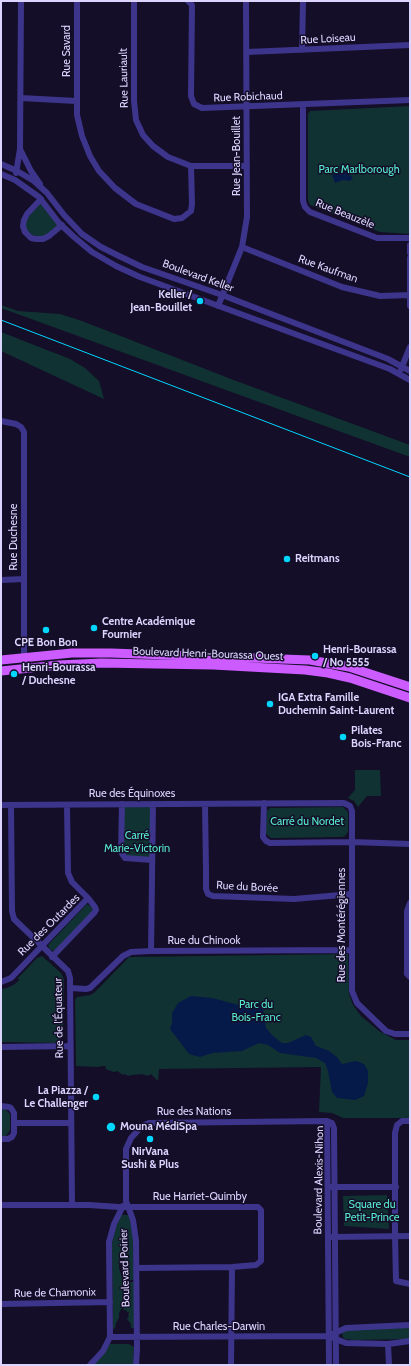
<!DOCTYPE html>
<meta charset="utf-8">
<style>
body{margin:0}
#map{position:relative;width:411px;height:1366px;overflow:hidden;background:#140e28;font-family:Cabin,sans-serif}
canvas{display:block}
.frame{position:absolute;inset:0;border:2px solid #dcd5ff;pointer-events:none}
</style>
<div id="map">
<canvas width="411" height="1366"></canvas>
<div class="frame"></div>
</div>
<script>
const context = document.querySelector('canvas').getContext('2d');
context.lineJoin = 'round';
function paint(path, color) { context.fillStyle = color; context.fill(path, 'evenodd'); }
const toPath = rows => new Path2D(rows.map(r => 'M' + r).join(''));
function stroke(path, color, width, dash) { context.strokeStyle = color; context.lineWidth = width; context.lineCap = dash ? 'butt' : 'round'; context.setLineDash(dash || []); context.stroke(path); }
function label(font, color, halo, rows, align = 'center') {
  context.font = font + ' Cabin,sans-serif'; context.lineWidth = 3; context.setLineDash([]); context.textBaseline = 'middle'; context.strokeStyle = halo; context.fillStyle = color; for (const [text, x, y, turn = 0] of rows) {
    context.save(); context.translate(x, y); context.rotate((+turn || 0) * Math.PI / 180); context.textAlign = isNaN(turn) ? turn : align; if (halo) context.strokeText(text, 0, 0); context.fillText(text, 0, 0); context.restore();
  }
}
paint(toPath([
 [410,106,410,234,380,232,310,205,308,200,308,114,310,111],
 [41,202,59,225,43,237,32,235,26,230,26,220],
 [1,305,18,311,60,314,82,321,231,379,410,445,410,457,1,308],
 [1,332,70,359,85,368,99,381,104,399,1,351],
 [355,770,380,770,381,796,367,796,358,807,354,801,348,798,355,790],
 [122,804,153,804,152,860,135,860,121,853],
 [343,807,348,812,348,832,345,836,342,837,271,838,268,836,265,832,267,811,270,808],
 [87,904,93,908,92,912,55,951,53,951,50,949,48,946,49,944],
 [348,954,349,994,353,1005,361,1016,379,1031,396,1040,410,1040,410,1118,343,1118,332,1113,319,1112,321,1067,159,1069,158,1081,151,1074,148,1076,142,1074,132,1075,128,1076,125,1074,123,1075,117,1071,114,1072,108,1070,105,1068,106,1066,102,1066,99,1067,76,1066,75,1000,77,997,90,995,94,993,129,957],
 [42,956,61,973,64,979,63,1035,57,1043,1,1042,1,989,7,988,15,984,20,979,17,979,37,958],
 [1,1109,5,1109,10,1114,10,1130,6,1136,1,1136],
 [387,1195,389,1229,344,1226,343,1196],
 [121,1215,128,1215,130,1220,133,1236,134,1280,129,1280,127,1277,125,1273,125,1261,124,1258,121,1258,119,1260,119,1268,125,1287,126,1300,119,1313,119,1318,116,1323,115,1328,113,1329,112,1244,114,1232],
 [129,1282,134,1282,134,1328,131,1328,131,1324,127,1319,129,1316,128,1315,129,1312,127,1312,126,1310,123,1310,126,1303,126,1286],
 [410,1327,410,1339,354,1340,345,1339,343,1337,342,1334,345,1330],
 [110,1344,129,1344,134,1347,133,1365,93,1365]
]), '#103233');
paint(toPath([
 [343,171,347,172,353,178,350,181,343,180,335,183,332,175],
 [191,996,212,998,242,1006,257,1001,261,1004,263,1008,266,1028,273,1036,282,1043,288,1043,306,1035,311,1037,316,1046,329,1051,337,1057,342,1064,356,1061,364,1064,368,1071,368,1083,364,1096,355,1100,337,1098,332,1092,328,1071,325,1063,316,1058,280,1053,268,1045,259,1043,242,1051,213,1053,200,1057,189,1054,170,1029,172,1023,172,1013,178,1003]
]), '#061a49');
stroke(toPath([
 [77,1,77,115,82,136,90,156,99,171,115,188,136,204,174,219,182,218,191,211,192,204,191,166],
 [134,1,134,101,136,120,143,135,153,146,168,157,191,166,247,166],
 [188,1,192,5,191,96,194,104,202,108,410,100],
 [302,50,303,1],
 [247,52,410,45],
 [21,98,76,101],
 [303,105,303,201,305,207,310,212,377,238,410,238],
 [20,149,31,171,40,184],
 [1,164,17,171,34,181,47,193,64,215,82,234,101,247,119,256,142,267,222,295,388,359,410,371],
 [16,173,20,149,21,1],
 [1,174,15,180,39,197,59,223,74,237,92,252,116,266,140,277,390,369,410,380],
 [41,199,27,214,24,220,23,226,25,232,31,238,36,239,43,239,49,236,62,225],
 [410,245,410,253],
 [242,247,342,287,380,296,410,295],
 [410,258,410,306],
 [218,306,242,247,247,217,246,1],
 [401,369,410,347],
 [1,421,16,424,21,427,24,432,24,661],
 [1,580,24,579],
 [264,803,263,837,266,841,270,843,352,842,410,844],
 [122,804,121,852,125,858,152,860],
 [205,804,206,870,206,889,208,894,213,896,294,899,352,894],
 [1,805,344,803,350,806,352,811,352,991,357,1003,386,1031,395,1034,410,1034],
 [11,805,12,911,14,919,68,971,70,978,72,1205],
 [67,805,68,873,72,882,88,898],
 [410,903,407,911,407,974,410,977],
 [151,951,153,804],
 [1,982,11,978,88,898,95,907,96,910,94,913,52,957],
 [71,988,86,989,90,988,123,956,131,952,151,951,352,950],
 [1,1047,70,1046],
 [1,1106,9,1107,11,1108,14,1113,14,1133,12,1137,8,1139,1,1139],
 [327,1121,329,1365],
 [410,1121,402,1121,397,1125,395,1133,395,1236,396,1281,410,1284],
 [14,1123,71,1123],
 [331,1187,396,1187],
 [1,1205,89,1205,119,1207,258,1207,261,1210,261,1261,256,1265,232,1267,136,1268],
 [332,1237,410,1236],
 [1,1304,110,1302],
 [333,1334,346,1328,410,1325],
 [110,1337,328,1336,346,1343,388,1344,410,1341],
 [388,1344,389,1365],
 [90,1365,103,1351,110,1337,109,1242,114,1224,123,1206],
 [136,1365,137,1349,136,1241,133,1220,126,1201,126,1149,131,1138,142,1126,149,1123,327,1121,332,1123,334,1128,336,1365],
 [231,1365,232,1267]
]), '#3d358b', 6);
stroke(toPath([
 [1,660,72,653,111,653,310,660,349,667,410,687],
 [1,671,59,665,101,663,213,665,305,670,328,673,350,678,410,698]
]), '#cc5cff', 9);
stroke(toPath([
 [1,320,410,477]
]), '#01d6ff', 1);
for (const [x, y, r, color] of [
 [200,301,4,"#01d6ff"],
 [287,559,4,"#01d6ff"],
 [94,628,4,"#01d6ff"],
 [46,630,4,"#01d6ff"],
 [315,656,4,"#01d6ff"],
 [14,674,4,"#01d6ff"],
 [270,704,4,"#01d6ff"],
 [343,737,4,"#01d6ff"],
 [96,1097,4,"#01d6ff"],
 [111,1127,5,"#01d6ff"],
 [150,1139,4,"#01d6ff"]
]) { const dot = new Path2D(); dot.arc(x, y, r, 0, 2 * Math.PI); context.fillStyle = color; context.fill(dot); stroke(dot, '#140e28', 1.5); }
label('11px', '#dcd5ff', '#140e28', [
 ["Rue Loiseau",328,39,-3],
 ["Rue Savard",67,51,-90],
 ["Rue Lauriault",124,78,-91],
 ["Rue Robichaud",248,97,-2],
 ["Rue Jean-Bouillet",237,156,-90],
 ["Rue Beauzèle",345,214,22],
 ["Rue Kaufman",328,269,20],
 ["Boulevard Keller",198,276,20],
 ["Rue Duchesne",14,537,-90],
 ["Boulevard Henri-Bourassa Ouest",208,654,2],
 ["Rue des Équinoxes",132,794],
 ["Rue du Borée",247,887,3],
 ["Rue des Outardes",49,925,-45],
 ["Rue des Montérégiennes",342,925,-90],
 ["Rue du Chinook",204,941],
 ["Rue de l'Équateur",59,1018,-91],
 ["Rue des Nations",194,1112],
 ["Boulevard Alexis-Nihon",319,1180,-89],
 ["Rue Harriet-Quimby",200,1197],
 ["Boulevard Poirier",125,1268,-92],
 ["Rue de Chamonix",55,1293,-1],
 ["Rue Charles-Darwin",219,1327]
]);
label('11px', '#56eace', '#140e28', [
 ["Parc Marlborough",359,170],
 ["Carré du Nordet",307,822],
 ["Carré",137,836],
 ["Marie-Victorin",137,849],
 ["Parc du",256,1005],
 ["Bois-Franc",256,1018],
 ["Square du",372,1205],
 ["Petit-Prince",372,1218]
]);
label('bold 11px', '#dcd5ff', '#140e28', [
 ["Keller /",192,295,"right"],
 ["Jean-Bouillet",192,308,"right"],
 ["Reitmans",295,559],
 ["Centre Académique",102,622],
 ["Fournier",102,635],
 ["CPE Bon Bon",46,643,"center"],
 ["Henri-Bourassa",323,650],
 ["/ No 5555",323,663],
 ["Henri-Bourassa",22,668],
 ["/ Duchesne",22,681],
 ["IGA Extra Famille",278,698],
 ["Duchemin Saint-Laurent",278,711],
 ["Pilates",351,731],
 ["Bois-Franc",351,744],
 ["La Piazza /",88,1091,"right"],
 ["Le Challenger",88,1104,"right"],
 ["Mouna MédiSpa",120,1127],
 ["NirVana",150,1152,"center"],
 ["Sushi & Plus",150,1165,"center"]
], 'left');
</script>
